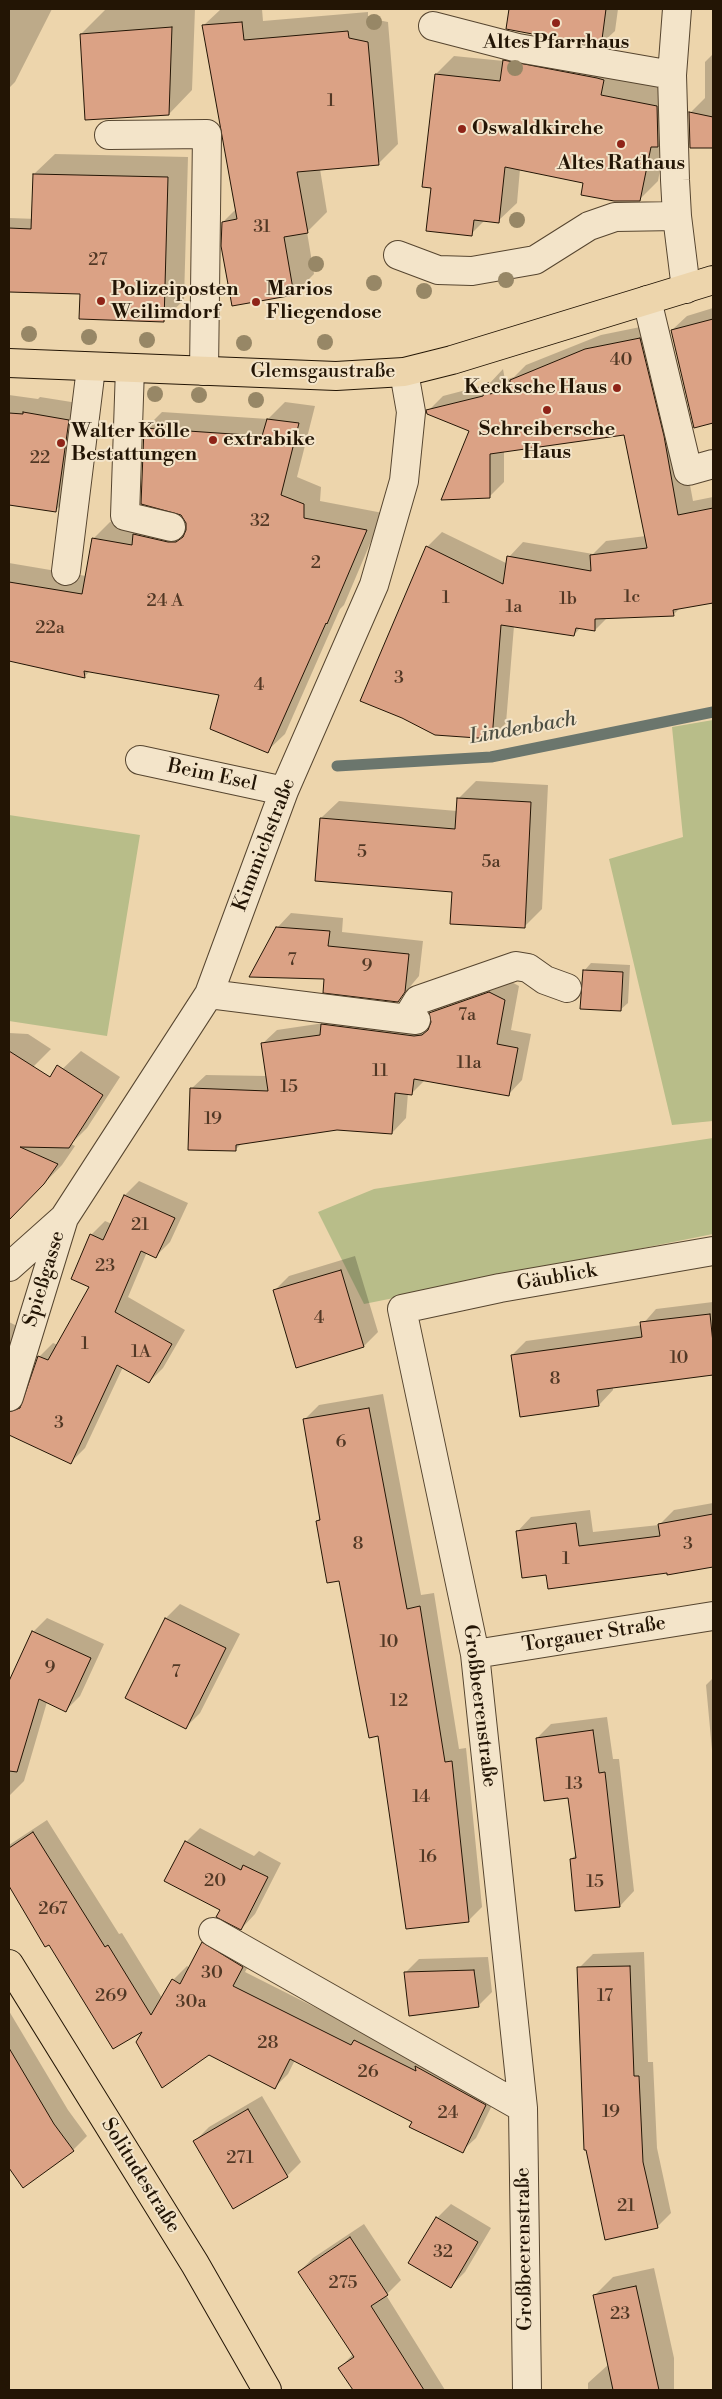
<!DOCTYPE html>
<meta charset="utf-8">
<style>
body{margin:0}
#map{position:relative;width:722px;height:2399px;overflow:hidden;background:#edd5ac;font-family:"Libre Bodoni",serif}
canvas{display:block}
.frame{position:absolute;inset:0;border:10px solid #231505;pointer-events:none}
</style>
<div id="map">
<canvas width="722" height="2399"></canvas>
<div class="frame"></div>
</div>
<script>
const context = document.querySelector('canvas').getContext('2d');
context.lineJoin = 'round';
function paint(path, color) { context.fillStyle = color; context.fill(path, 'evenodd'); }
const toPath = rows => new Path2D(rows.map(r => 'M' + r).join(''));
function stroke(path, color, width, dash) { context.strokeStyle = color; context.lineWidth = width; context.lineCap = dash ? 'butt' : 'round'; context.setLineDash(dash || []); context.stroke(path); }
function label(font, color, halo, rows, align = 'center') {
  context.font = font + ' "Libre Bodoni",serif'; context.lineWidth = 4; context.setLineDash([]); context.textBaseline = 'middle'; context.strokeStyle = halo; context.fillStyle = color; for (const [text, x, y, turn = 0] of rows) {
    context.save(); context.translate(x, y); context.rotate((+turn || 0) * Math.PI / 180); context.textAlign = isNaN(turn) ? turn : align; if (halo) context.strokeText(text, 0, 0); context.fillText(text, 0, 0); context.restore();
  }
}
paint(toPath([
 [713,720,713,1121,672,1125,609,859,683,837,672,727],
 [9,815,140,835,107,1036,9,1021],
 [713,1138,713,1234,364,1304,318,1212,374,1189]
]), '#b8bd89');
paint(toPath([
 [9,9,52,9,15,82,9,88],
 [129,9,195,9,192,90,169,114,81,34,105,10],
 [221,9,262,9,263,21,368,12,368,18,388,22,398,144,378,164,320,169,327,212,307,232,314,274,294,294,233,304,223,222,237,208,204,25],
 [518,9,618,9,615,31,600,45,509,18],
 [522,42,675,88,658,181,639,200,585,182,520,169,517,203,498,221,485,220,471,234,432,187,436,74,454,56,504,61],
 [713,54,713,147,691,146,690,113,705,98,705,62],
 [55,154,188,157,184,300,163,320,81,293,9,291,9,218,66,220,34,174],
 [713,308,713,421,695,426,672,330,687,316],
 [655,324,678,421,693,501,713,497,713,602,680,608,673,615,607,618,595,630,581,627,574,635,514,626,506,723,491,738,427,547,442,532,508,564,509,557,523,542,593,554,606,541,646,536,625,433,504,450,504,482,489,497,470,430,428,411,443,396,489,384,503,369,505,380,514,377,526,365,601,335],
 [9,395,38,399,40,397,84,404,71,495,55,511,9,503],
 [285,402,315,406,297,477,321,487,320,501,383,513,344,605,340,609,285,734,267,751,221,694,90,671,84,677,9,660,9,563,86,576,93,539,110,522,141,527,151,517,187,526,145,429,162,412,268,419],
 [476,781,548,785,542,909,524,927,453,891,321,818,339,801,457,811,458,799],
 [291,913,343,918,342,932,423,941,419,976,398,1001,325,978,277,928],
 [591,963,630,965,628,1003,620,1010,584,971],
 [504,978,519,986,511,1030,531,1034,522,1080,508,1095,425,1080,412,1093,408,1093,406,1118,392,1133,337,1129,242,1143,235,1150,191,1089,206,1075,267,1076,262,1044,277,1030,324,1023,336,1010,432,1021,431,1013,445,999],
 [9,1033,28,1034,51,1049,34,1066,9,1082],
 [81,1051,120,1077,87,1128,71,1144,75,1146,62,1165,15,1213,9,1209,9,1121],
 [139,1181,188,1203,170,1242,156,1256,147,1252,128,1297,185,1330,163,1368,149,1382,123,1367,85,1448,71,1462,9,1433,9,1389,18,1398,25,1398,39,1357,53,1343,58,1345,91,1286,91,1235,105,1221,112,1224,125,1195],
 [355,1256,378,1332,364,1346,274,1291,289,1276],
 [713,1302,713,1374,613,1387,613,1390,599,1405,521,1415,512,1355,526,1341,642,1325,656,1309],
 [9,1322,23,1329,9,1380],
 [383,1394,421,1595,434,1593,459,1749,466,1748,482,1907,468,1921,379,1734,340,1580,317,1521,320,1518,305,1419,319,1405],
 [713,1503,713,1566,668,1574,668,1572,547,1573,517,1532,531,1517,590,1510,593,1532,659,1525,674,1510],
 [180,1604,240,1634,200,1713,186,1727,127,1697,166,1618],
 [47,1618,104,1644,80,1696,66,1710,47,1702,24,1781,10,1795,9,1684,33,1632],
 [713,1678,713,1749,712,1750,706,1685],
 [607,1717,613,1759,619,1759,634,1891,620,1906,571,1859,577,1854,569,1797,537,1738,551,1724],
 [47,1820,119,1934,122,1933,162,1998,173,1980,187,1966,190,1968,203,1943,217,1930,255,1953,245,1972,364,2032,499,2091,476,2138,462,2151,414,2121,295,2060,288,2074,275,2087,209,2053,145,2028,49,1943,45,1946,9,1885,9,1845],
 [200,1828,254,1856,259,1851,281,1863,255,1914,241,1929,221,1909,186,1842],
 [644,1952,648,2062,653,2062,657,2148,671,2213,657,2227,579,1968,593,1954],
 [488,1957,492,1992,478,2006,405,1973,419,1959],
 [9,2011,68,2110,87,2136,73,2150,32,2180,9,2142],
 [262,2096,301,2162,287,2176,195,2141,209,2127],
 [451,2204,491,2228,465,2272,451,2286,437,2218],
 [364,2224,401,2280,386,2295,445,2390,354,2390,340,2368,353,2354,299,2272,313,2258],
 [654,2268,674,2358,674,2390,588,2390,588,2383,609,2364,594,2296,613,2277]
]), '#0003');
stroke(toPath([
 [337,766,491,757,713,712]
]), '#6b766d', 11);
const building = toPath([
 [509,9,606,9,601,47,506,29,509,9],
 [242,22,244,40,348,31,349,38,368,42,379,165,297,172,308,233,284,237,294,295,232,306,221,246,222,222,237,219,202,25,242,22],
 [172,27,169,115,85,120,80,34,172,27],
 [503,60,597,78,604,80,601,95,657,106,658,147,651,147,640,201,614,201,581,195,583,183,505,167,499,223,474,220,472,236,426,231,431,188,422,187,435,74,500,81,503,60],
 [689,112,713,117,713,148,690,148,689,112],
 [33,174,168,177,164,322,79,319,80,294,9,292,9,228,31,229,33,174],
 [713,319,713,423,694,428,671,330,713,319],
 [640,338,664,436,678,515,713,508,713,603,673,610,674,616,595,619,595,631,576,628,574,636,501,625,492,739,435,735,402,718,360,701,426,546,503,584,507,556,591,571,590,555,647,548,624,435,490,454,490,498,441,500,469,431,427,414,426,410,483,396,488,382,490,394,510,389,510,380,585,349,640,338],
 [23,412,69,420,56,512,9,505,9,413,23,414,23,412],
 [267,419,299,423,281,495,304,504,304,518,367,530,327,624,326,623,268,753,210,729,219,695,84,671,85,678,9,661,9,582,82,594,92,538,132,545,133,534,168,542,176,542,183,537,186,530,186,523,181,515,141,504,144,428,262,436,267,419],
 [457,798,531,802,525,928,450,924,452,892,315,881,320,818,455,829,457,798],
 [276,927,330,931,328,946,409,954,405,992,398,1002,323,993,324,979,249,977,276,927],
 [583,970,623,972,621,1011,580,1009,583,970],
 [489,992,505,1000,497,1044,518,1048,509,1096,414,1079,412,1095,395,1093,392,1134,337,1130,236,1145,236,1151,188,1150,190,1088,268,1091,261,1043,320,1035,321,1024,414,1036,422,1035,428,1030,431,1022,429,1013,489,992],
 [9,1051,50,1077,57,1065,103,1095,69,1148,20,1147,58,1164,44,1184,9,1220,9,1051],
 [124,1195,175,1218,156,1258,141,1251,115,1312,172,1344,149,1383,117,1365,71,1464,9,1435,9,1412,20,1408,38,1356,48,1360,89,1287,71,1279,90,1234,103,1240,124,1195],
 [341,1270,364,1347,296,1368,273,1290,341,1270],
 [710,1314,713,1343,713,1375,597,1390,599,1406,520,1417,511,1355,642,1337,640,1322,710,1314],
 [369,1408,407,1609,420,1606,445,1762,452,1761,469,1922,406,1929,378,1736,369,1738,339,1581,327,1583,316,1521,320,1520,303,1419,369,1408],
 [713,1514,713,1567,667,1575,667,1573,548,1589,546,1575,522,1578,516,1531,576,1523,579,1546,660,1536,658,1524,713,1514],
 [165,1618,226,1648,186,1729,125,1698,165,1618],
 [32,1631,91,1658,66,1712,39,1699,17,1772,9,1771,9,1681,32,1631],
 [593,1730,599,1773,605,1772,620,1907,575,1911,570,1859,576,1858,568,1798,544,1801,536,1738,593,1730],
 [33,1832,105,1947,108,1945,151,2015,172,1979,180,1984,202,1942,243,1967,233,1986,351,2045,354,2040,416,2071,415,2066,486,2105,463,2153,409,2127,412,2122,290,2059,275,2089,209,2055,162,2088,136,2042,142,2032,113,2049,49,1945,45,1947,9,1886,9,1848,33,1832],
 [185,1841,241,1870,243,1865,268,1877,241,1930,216,1917,220,1910,164,1881,185,1841],
 [630,1966,634,2076,639,2076,643,2162,658,2228,605,2240,586,2150,584,2150,577,1967,630,1966],
 [474,1970,479,2007,409,2016,404,1972,474,1970],
 [9,2048,54,2124,74,2151,23,2188,9,2168,9,2048],
 [248,2109,288,2177,233,2209,193,2141,248,2109],
 [436,2217,478,2242,451,2288,408,2263,436,2217],
 [350,2237,388,2295,371,2306,424,2390,353,2390,338,2368,354,2357,298,2272,350,2237],
 [636,2286,659,2390,613,2390,593,2295,636,2286]
]);
paint(building, '#dba285');
stroke(building, '#231505', 1);
const minor = toPath([
 [677,9,672,75,675,180,677,216,686,289],
 [433,26,518,48,672,75],
 [109,135,207,134,204,371],
 [398,255,438,270,472,271,535,260,589,226,615,217,677,216],
 [647,300,688,471,713,464],
 [130,368,125,516,171,527],
 [66,571,91,368],
 [140,760,284,791],
 [209,994,416,1020],
 [407,1018,418,1000,516,966,528,968,545,980,567,988],
 [9,1267,64,1218,209,994,284,791,374,585,404,481,411,412,404,372],
 [9,1397,64,1218],
 [475,1654,713,1616],
 [213,1932,523,2108],
 [527,2390,523,2108,475,1654,402,1309,500,1288,713,1251]
]);
const major = toPath([
 [9,363,336,376,404,372,452,360,713,280],
 [9,1964,195,2264,267,2390]
]);
stroke(minor, '#56452f', 30);
stroke(major, '#231505', 30);
stroke(minor, '#f3e4c9', 28);
stroke(major, '#edd5ac', 28);
context.fillStyle = '#978766';
for (const [x, y] of [
 [374,22],
 [515,68],
 [517,220],
 [316,264],
 [506,280],
 [374,283],
 [424,291],
 [29,334],
 [89,337],
 [147,340],
 [325,342],
 [244,343],
 [155,394],
 [199,395],
 [256,400]
]) { context.beginPath(); context.arc(x, y, 8, 0, 2 * Math.PI); context.fill(); }
for (const [x, y, r, color] of [
 [556,23,5,"#8f2418"],
 [462,129,5,"#8f2418"],
 [621,144,5,"#8f2418"],
 [101,301,5,"#8f2418"],
 [256,302,5,"#8f2418"],
 [617,388,5,"#8f2418"],
 [547,410,5,"#8f2418"],
 [213,440,5,"#8f2418"],
 [61,443,5,"#8f2418"]
]) { const dot = new Path2D(); dot.arc(x, y, r, 0, 2 * Math.PI); context.fillStyle = color; context.fill(dot); stroke(dot, '#f3e4c9', 2); }
label('18px', '#513825', null, [
 ["1",331,102],
 ["31",262,228],
 ["27",98,261],
 ["40",621,361],
 ["22",40,459],
 ["32",260,522],
 ["2",316,564],
 ["1c",632,598],
 ["1",446,599],
 ["1b",568,600],
 ["24 A",165,602],
 ["1a",514,608],
 ["22a",50,629],
 ["3",399,679],
 ["4",259,686],
 ["5",362,853],
 ["5a",491,863],
 ["7",292,961],
 ["9",367,967],
 ["7a",467,1016],
 ["11a",469,1064],
 ["11",380,1072],
 ["15",289,1088],
 ["19",213,1120],
 ["21",140,1226],
 ["23",105,1267],
 ["4",319,1319],
 ["1",85,1345],
 ["1A",141,1353],
 ["10",679,1359],
 ["8",555,1380],
 ["3",59,1424],
 ["6",341,1443],
 ["8",358,1545],
 ["3",688,1545],
 ["1",566,1560],
 ["10",389,1643],
 ["9",50,1669],
 ["7",176,1673],
 ["12",399,1702],
 ["13",574,1785],
 ["14",421,1798],
 ["16",428,1858],
 ["20",215,1882],
 ["15",595,1883],
 ["267",53,1910],
 ["30",212,1974],
 ["269",111,1997],
 ["17",605,1997],
 ["30a",191,2003],
 ["28",268,2044],
 ["26",368,2073],
 ["19",611,2113],
 ["24",448,2114],
 ["271",240,2159],
 ["21",626,2207],
 ["32",443,2253],
 ["275",343,2284],
 ["23",620,2315]
]);
label('bold 20px', '#231505', '#f3e4c9', [
 ["Altes Pfarrhaus",556,43,"center"],
 ["Oswaldkirche",472,129],
 ["Altes Rathaus",621,164,"center"],
 ["Polizeiposten",111,290],
 ["Weilimdorf",111,313],
 ["Marios",266,290],
 ["Fliegendose",266,313],
 ["Kecksche Haus",607,388,"right"],
 ["Schreibersche",547,430,"center"],
 ["Haus",547,453,"center"],
 ["Walter Kölle",71,432],
 ["Bestattungen",71,455],
 ["extrabike",223,440]
], 'left');
label('20px', '#231505', '#f3e4c9', [
 ["Glemsgaustraße",323,372],
 ["Beim Esel",212,776,12],
 ["Kimmichstraße",265,845,-69],
 ["Gäublick",557,1278,-10],
 ["Spießgasse",45,1279,-73],
 ["Torgauer Straße",594,1635,-9],
 ["Großbeerenstraße",479,1706,83],
 ["Solitudestraße",140,2176,58],
 ["Großbeerenstraße",525,2249,-91]
]);
label('italic 21px', '#4d4e42', '#f3e4c9', [
 ["Lindenbach",523,729,-10]
]);
</script>
